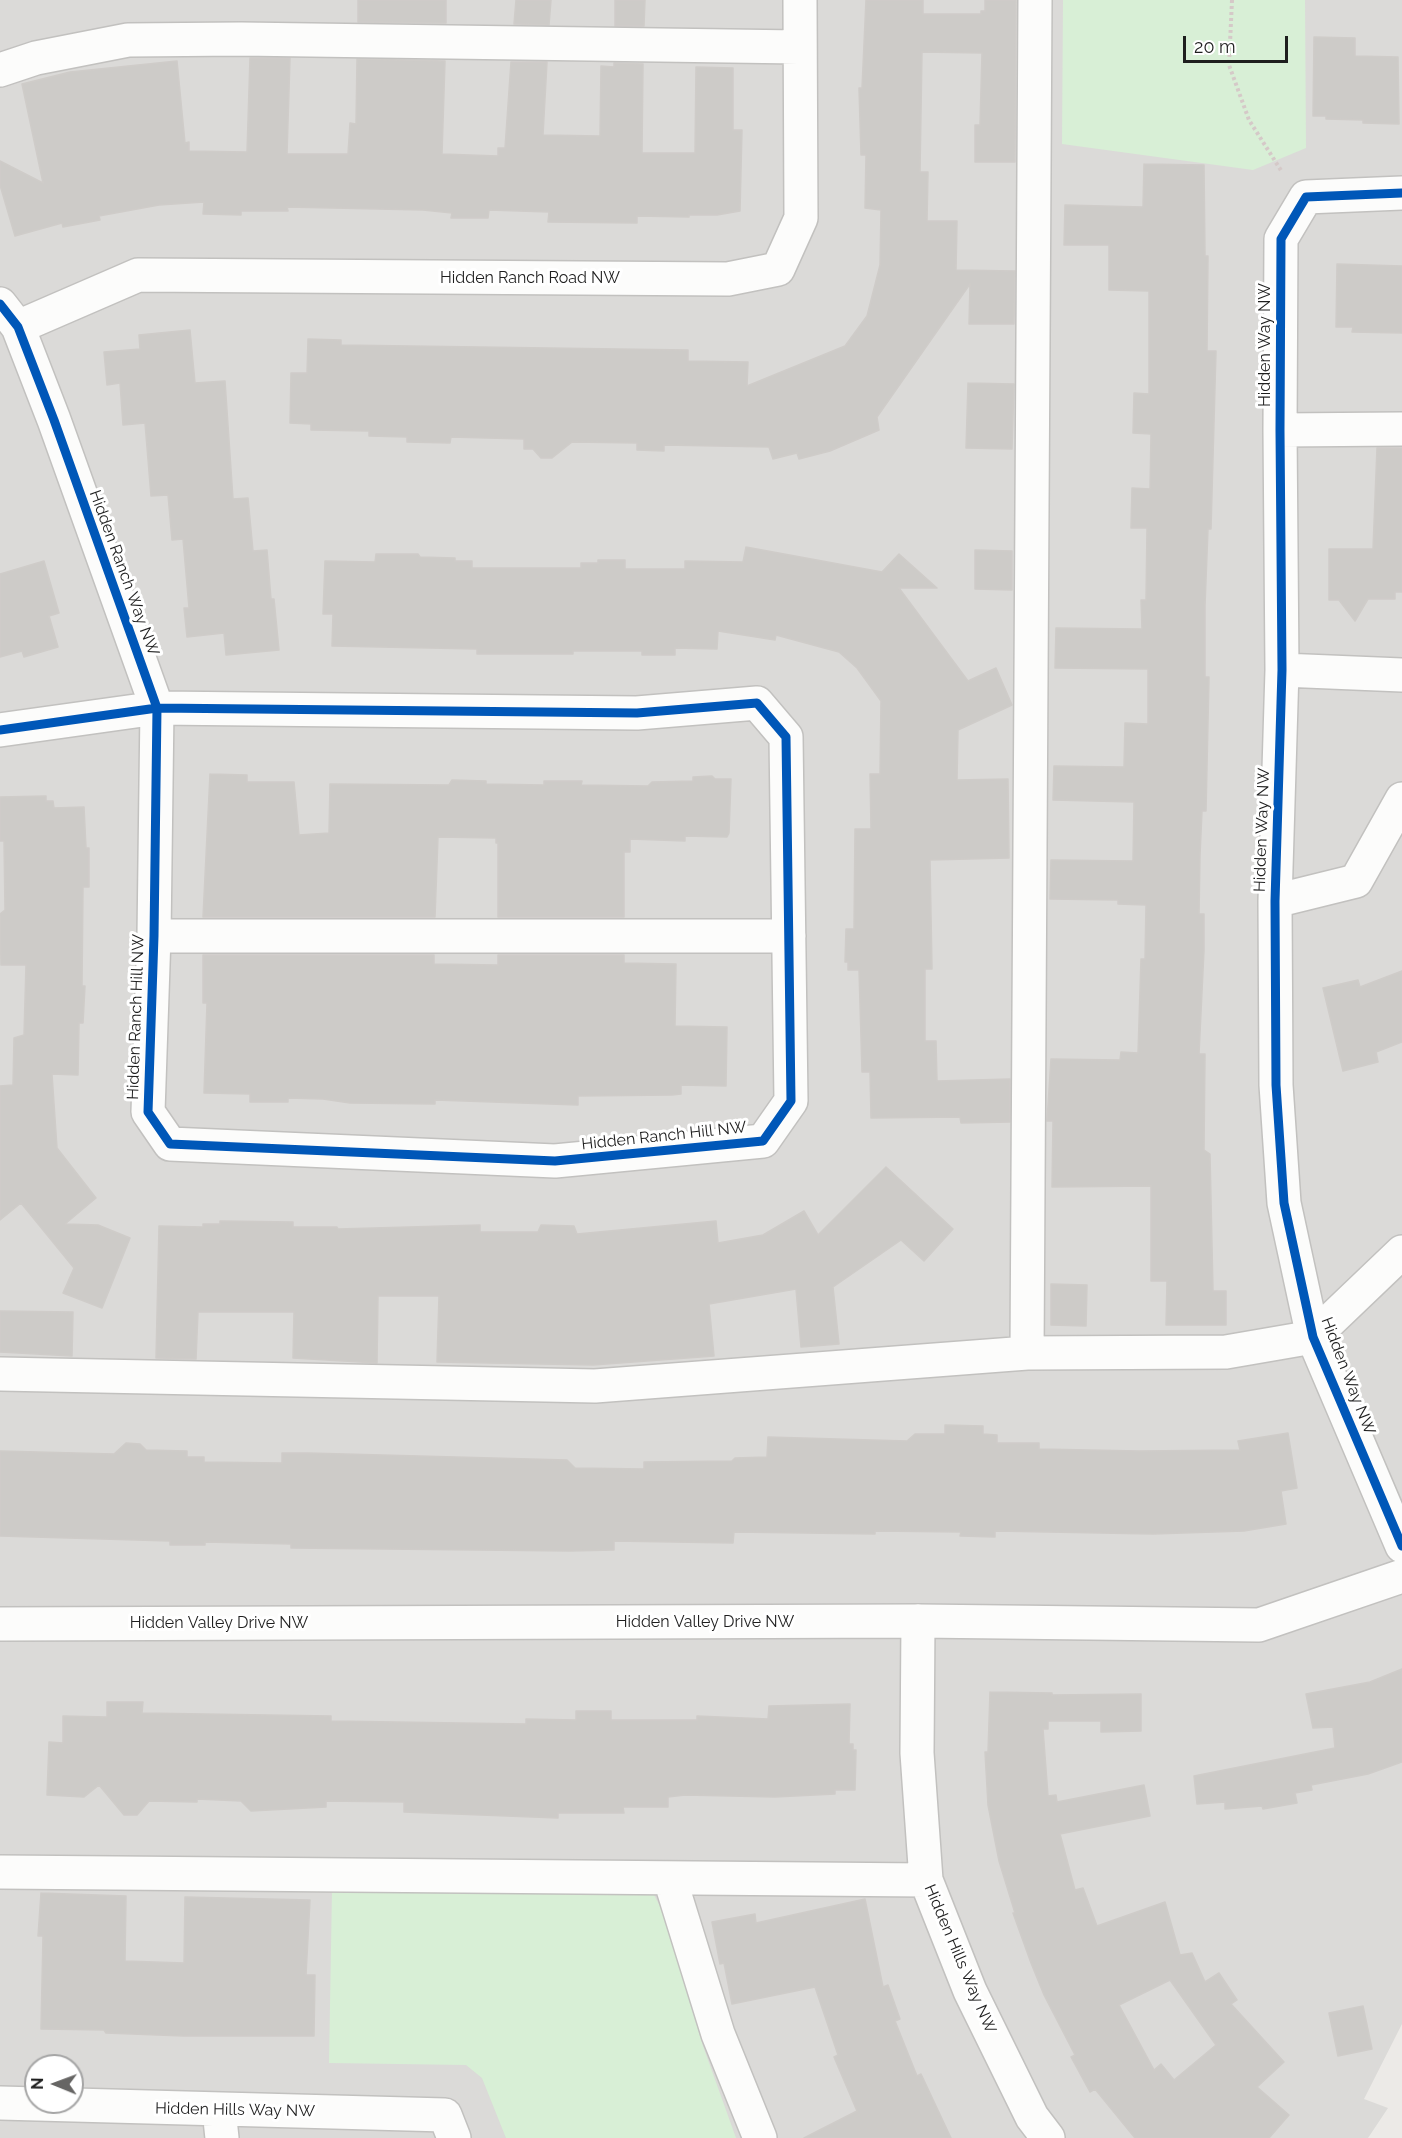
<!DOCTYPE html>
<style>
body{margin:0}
#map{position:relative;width:1402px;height:2138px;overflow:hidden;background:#eceae7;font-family:Raleway,sans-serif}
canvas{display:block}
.north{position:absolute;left:24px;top:2054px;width:60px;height:60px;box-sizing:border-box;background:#fff;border:2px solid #a5a5a5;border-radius:50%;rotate:271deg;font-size:16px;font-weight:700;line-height:24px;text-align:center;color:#1e1e1e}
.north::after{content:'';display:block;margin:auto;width:21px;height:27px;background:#666564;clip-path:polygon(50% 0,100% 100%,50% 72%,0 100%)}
.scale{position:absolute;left:1183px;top:36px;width:105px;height:27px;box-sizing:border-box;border:3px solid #1e1e1e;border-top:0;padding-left:8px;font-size:18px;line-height:21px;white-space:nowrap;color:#1e1e1e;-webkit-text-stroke:4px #fff;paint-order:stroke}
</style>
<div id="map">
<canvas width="1402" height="2138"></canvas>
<div class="north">N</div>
<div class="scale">20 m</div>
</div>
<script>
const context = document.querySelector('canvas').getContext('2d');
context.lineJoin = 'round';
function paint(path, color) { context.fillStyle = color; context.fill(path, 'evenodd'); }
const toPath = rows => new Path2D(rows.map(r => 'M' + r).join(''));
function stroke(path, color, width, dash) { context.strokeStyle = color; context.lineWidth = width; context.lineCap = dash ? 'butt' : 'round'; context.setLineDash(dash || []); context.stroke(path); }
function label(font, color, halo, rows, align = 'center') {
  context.font = font + ' Raleway,sans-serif'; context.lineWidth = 6; context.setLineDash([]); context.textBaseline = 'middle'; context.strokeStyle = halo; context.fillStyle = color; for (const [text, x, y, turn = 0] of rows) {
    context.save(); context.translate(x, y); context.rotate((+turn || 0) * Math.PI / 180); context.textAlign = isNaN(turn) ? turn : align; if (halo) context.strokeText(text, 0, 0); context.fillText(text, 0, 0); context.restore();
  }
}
paint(toPath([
 [0,0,1402,0,1402,2024,1364,2099,1388,2108,1368,2138,0,2138],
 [36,2066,72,2066,72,2102,36,2102]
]), '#dbdad8');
paint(toPath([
 [1063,0,1305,0,1306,148,1253,170,1062,144],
 [332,1890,652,1891,662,1910,703,2046,736,2138,506,2138,482,2078,466,2065,329,2063]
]), '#d8efd6');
const building = toPath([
 [358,0,446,0,446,23,358,22,358,0],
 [516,0,551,0,549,25,514,24,516,0],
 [615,0,645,0,644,26,615,26,615,0],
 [866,0,923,0,923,14,981,14,981,11,985,11,985,0,1016,0,1015,162,975,162,975,125,980,125,982,53,922,52,920,172,928,172,927,221,957,221,956,270,1015,271,1014,324,969,324,970,284,877,417,879,430,830,451,799,459,797,453,773,459,769,447,664,445,664,451,637,450,637,443,572,442,552,458,541,458,533,449,524,449,524,439,451,437,450,443,407,442,407,437,369,436,369,431,311,430,311,424,290,423,291,373,307,373,308,339,341,340,341,345,688,350,688,361,748,362,747,386,845,346,867,316,880,265,881,210,865,208,866,155,861,155,859,88,862,88,866,0],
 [1314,37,1355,38,1355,56,1398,57,1399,124,1363,123,1363,120,1326,119,1326,116,1313,116,1314,37],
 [250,58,290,58,287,154,348,154,350,123,356,124,357,59,445,61,442,154,498,156,498,148,505,148,511,62,547,62,543,135,600,136,601,66,614,67,614,63,643,64,642,153,695,153,696,67,733,68,733,130,742,130,740,211,717,215,689,215,689,217,637,216,637,223,548,222,549,212,489,210,488,218,451,218,452,213,423,210,287,207,288,211,241,211,241,215,203,214,204,202,159,205,99,216,100,220,63,227,62,223,15,236,0,185,0,161,43,183,22,84,70,72,177,61,185,143,189,142,189,151,247,152,250,58],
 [1144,164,1204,165,1205,256,1208,256,1207,351,1216,351,1211,529,1208,529,1205,605,1205,677,1209,677,1206,811,1202,811,1200,855,1199,914,1204,914,1204,950,1199,1054,1205,1054,1204,1150,1210,1154,1213,1291,1226,1291,1226,1325,1166,1325,1167,1281,1151,1281,1151,1186,1052,1187,1053,1121,1047,1121,1051,1059,1120,1060,1121,1052,1138,1053,1141,959,1145,959,1146,905,1118,904,1118,900,1050,899,1051,860,1133,861,1134,802,1053,800,1054,766,1124,767,1125,723,1148,724,1148,669,1055,668,1056,628,1142,629,1141,600,1146,600,1147,528,1131,528,1132,488,1150,489,1151,434,1133,433,1134,393,1149,394,1149,291,1109,290,1109,245,1064,245,1065,205,1143,207,1144,164],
 [1337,264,1402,266,1402,333,1352,332,1353,327,1336,327,1337,264],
 [190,330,195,383,225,381,233,499,248,498,253,551,267,550,271,599,274,599,279,650,226,655,224,633,187,637,184,608,189,608,183,539,172,540,168,495,151,496,145,423,123,425,120,383,107,385,104,352,140,349,139,335,190,330],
 [968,383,1014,384,1012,449,966,448,968,383],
 [1377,448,1402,448,1402,592,1395,592,1395,599,1368,599,1355,621,1339,600,1329,600,1329,549,1373,549,1377,448],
 [746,547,882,572,899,554,937,588,899,588,968,681,996,668,1012,705,958,730,957,780,1008,779,1009,858,930,860,932,969,925,969,925,1041,936,1041,937,1081,1010,1079,1010,1122,961,1123,960,1117,871,1118,870,1072,862,1072,859,970,848,970,848,962,845,962,846,929,854,929,855,829,871,829,870,774,880,774,881,701,857,668,839,652,776,635,775,640,718,631,717,649,675,648,675,655,642,655,642,651,573,651,573,654,477,654,477,649,332,646,333,614,323,614,325,561,375,562,376,554,418,554,420,557,455,558,455,561,472,561,472,568,581,568,581,563,598,563,598,560,625,560,625,569,685,569,685,561,743,562,746,547],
 [975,550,1012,551,1012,590,975,589,975,550],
 [44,561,59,613,49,616,58,647,24,657,22,651,0,657,0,574,44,561],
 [210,774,247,775,247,782,294,782,299,835,329,833,330,784,449,785,452,780,486,781,486,784,544,785,544,781,582,781,581,785,648,786,652,782,693,781,693,777,712,776,715,779,731,779,729,833,727,837,685,836,685,841,630,839,630,852,624,852,624,917,498,917,498,843,496,843,496,838,438,837,435,917,203,917,210,774],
 [46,796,46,801,53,801,54,808,84,807,86,848,89,848,89,887,83,887,82,986,85,986,83,1023,79,1023,78,1075,52,1074,57,1148,96,1198,65,1224,98,1225,130,1238,102,1308,63,1293,74,1268,21,1203,0,1220,0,1086,13,1085,14,1038,24,1035,26,965,1,965,0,914,5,910,4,841,0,841,0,797,46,796],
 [203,955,434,955,434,964,498,965,498,955,624,955,624,963,676,964,675,1026,727,1027,726,1086,681,1085,681,1094,672,1095,578,1096,578,1105,435,1100,435,1104,350,1103,323,1099,288,1098,288,1102,250,1102,250,1094,204,1093,207,1003,203,1003,203,955],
 [1402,971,1402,1042,1376,1052,1378,1062,1343,1071,1323,988,1358,980,1360,987,1402,971],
 [886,1167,953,1229,924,1261,901,1240,833,1287,839,1344,801,1347,796,1289,709,1304,714,1356,593,1365,437,1362,439,1296,378,1296,377,1363,293,1358,294,1312,198,1312,196,1359,156,1358,159,1226,203,1227,203,1224,220,1224,220,1221,293,1222,293,1227,337,1227,338,1229,480,1225,480,1232,538,1232,541,1225,574,1226,577,1234,716,1221,718,1243,763,1235,804,1211,818,1235,886,1167],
 [1051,1284,1087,1285,1086,1326,1051,1325,1051,1284],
 [0,1311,73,1312,72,1356,0,1352,0,1311],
 [945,1425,983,1426,983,1434,997,1435,997,1443,1039,1443,1039,1449,1139,1451,1240,1450,1238,1441,1288,1433,1297,1488,1281,1491,1286,1524,1244,1531,1153,1534,995,1531,995,1537,960,1536,961,1532,875,1531,875,1534,734,1532,733,1543,614,1541,614,1550,570,1551,291,1548,291,1544,205,1542,205,1545,170,1545,170,1541,0,1536,0,1451,114,1454,126,1443,140,1444,146,1450,187,1451,187,1457,204,1457,204,1462,282,1463,282,1453,308,1453,567,1460,575,1468,644,1469,644,1462,732,1461,735,1458,767,1457,768,1437,907,1441,915,1434,945,1434,945,1425],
 [1402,1669,1402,1762,1368,1774,1311,1785,1312,1790,1295,1793,1297,1803,1263,1809,1262,1806,1225,1809,1225,1802,1197,1804,1194,1776,1335,1748,1333,1727,1313,1728,1306,1694,1370,1682,1402,1669],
 [990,1692,1052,1693,1052,1695,1141,1694,1141,1731,1101,1732,1101,1721,1048,1721,1048,1729,1043,1729,1048,1796,1056,1795,1057,1802,1144,1785,1150,1816,1060,1834,1075,1890,1083,1888,1097,1926,1165,1902,1180,1955,1192,1953,1205,1982,1219,1973,1237,2000,1231,2004,1284,2062,1257,2087,1289,2115,1269,2138,1135,2138,1095,2089,1090,2092,1071,2057,1075,2055,1044,1995,1031,1963,1013,1913,1015,1913,999,1861,988,1805,985,1752,988,1752,990,1692],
 [1170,1980,1216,2045,1174,2080,1161,2064,1154,2070,1119,2005,1170,1980],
 [107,1702,143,1702,142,1713,331,1716,331,1721,526,1724,526,1719,576,1720,576,1711,611,1711,611,1720,697,1720,697,1716,768,1719,769,1706,850,1704,849,1744,853,1744,853,1750,856,1750,855,1790,835,1790,835,1794,775,1797,685,1795,668,1797,668,1807,623,1807,624,1813,558,1813,558,1818,404,1812,404,1802,326,1801,326,1807,251,1811,241,1801,197,1799,197,1802,149,1801,137,1815,124,1815,99,1785,84,1797,47,1795,49,1742,63,1743,63,1716,107,1717,107,1702],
 [41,1893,126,1896,125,1961,184,1963,185,1897,310,1900,306,1975,315,1975,314,2036,184,2036,106,2033,104,2030,41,2029,43,1936,38,1936,41,1893],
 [865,1899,883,1987,888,1985,900,2019,895,2021,917,2076,921,2074,951,2138,804,2138,857,2111,834,2057,838,2055,815,1987,732,2004,724,1963,720,1964,712,1922,755,1914,756,1923,865,1899],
 [1363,2006,1372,2049,1338,2056,1329,2013,1363,2006]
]);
paint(building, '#cdcbc8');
stroke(building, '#cfccc9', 1.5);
const minor = toPath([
 [0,70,36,58,128,40,241,39,799,47],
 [1402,193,1306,197,1281,239,1280,430,1282,670,1275,901,1276,1085,1284,1203,1313,1337,1402,1546],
 [0,304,18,327,54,420,157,708,154,936,148,1112,170,1144,555,1161,763,1141,791,1101,786,737,757,703,637,713,157,708,0,730],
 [18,327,138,275,728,279,778,269,801,218,800,0],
 [1280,430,1402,429],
 [1282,670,1402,675],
 [1275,901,1356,881,1402,799],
 [154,936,789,936],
 [1027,1353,1035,0],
 [0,1374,595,1386,1027,1353,1226,1352,1313,1337,1402,1252],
 [918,1621,917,1753,926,1880,970,1991,1032,2117,1048,2138],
 [0,1624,918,1621,1259,1625,1402,1576],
 [0,1872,926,1880],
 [670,1879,718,2034,760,2138],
 [0,2103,445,2115,454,2138],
 [219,2110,222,2138]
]);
stroke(minor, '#c2c1bf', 36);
stroke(toPath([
 [1232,0,1229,65,1249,120,1282,172]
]), '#d5c9c8', 4, [3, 3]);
stroke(minor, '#fcfcfb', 33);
stroke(toPath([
 [1402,193,1306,197,1281,239,1280,430,1282,670,1275,901,1276,1085,1284,1203,1313,1337,1402,1546],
 [0,304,18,327,54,420,157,708,154,936,148,1112,170,1144,555,1161,763,1141,791,1101,786,737,757,703,637,713,157,708,0,730]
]), '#0057b8', 9);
label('16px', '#1e1e1e', '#fff', [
 ["Hidden Ranch Road NW",530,278],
 ["Hidden Way NW",1265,345,-90],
 ["Hidden Ranch Way NW",124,573,70],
 ["Hidden Way NW",1262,830,-88],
 ["Hidden Ranch Hill NW",136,1017,-88],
 ["Hidden Ranch Hill NW",664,1136,-6],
 ["Hidden Way NW",1348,1376,69],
 ["Hidden Valley Drive NW",705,1622],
 ["Hidden Valley Drive NW",219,1623],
 ["Hidden Hills Way NW",960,1959,67],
 ["Hidden Hills Way NW",235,2110,1]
]);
</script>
